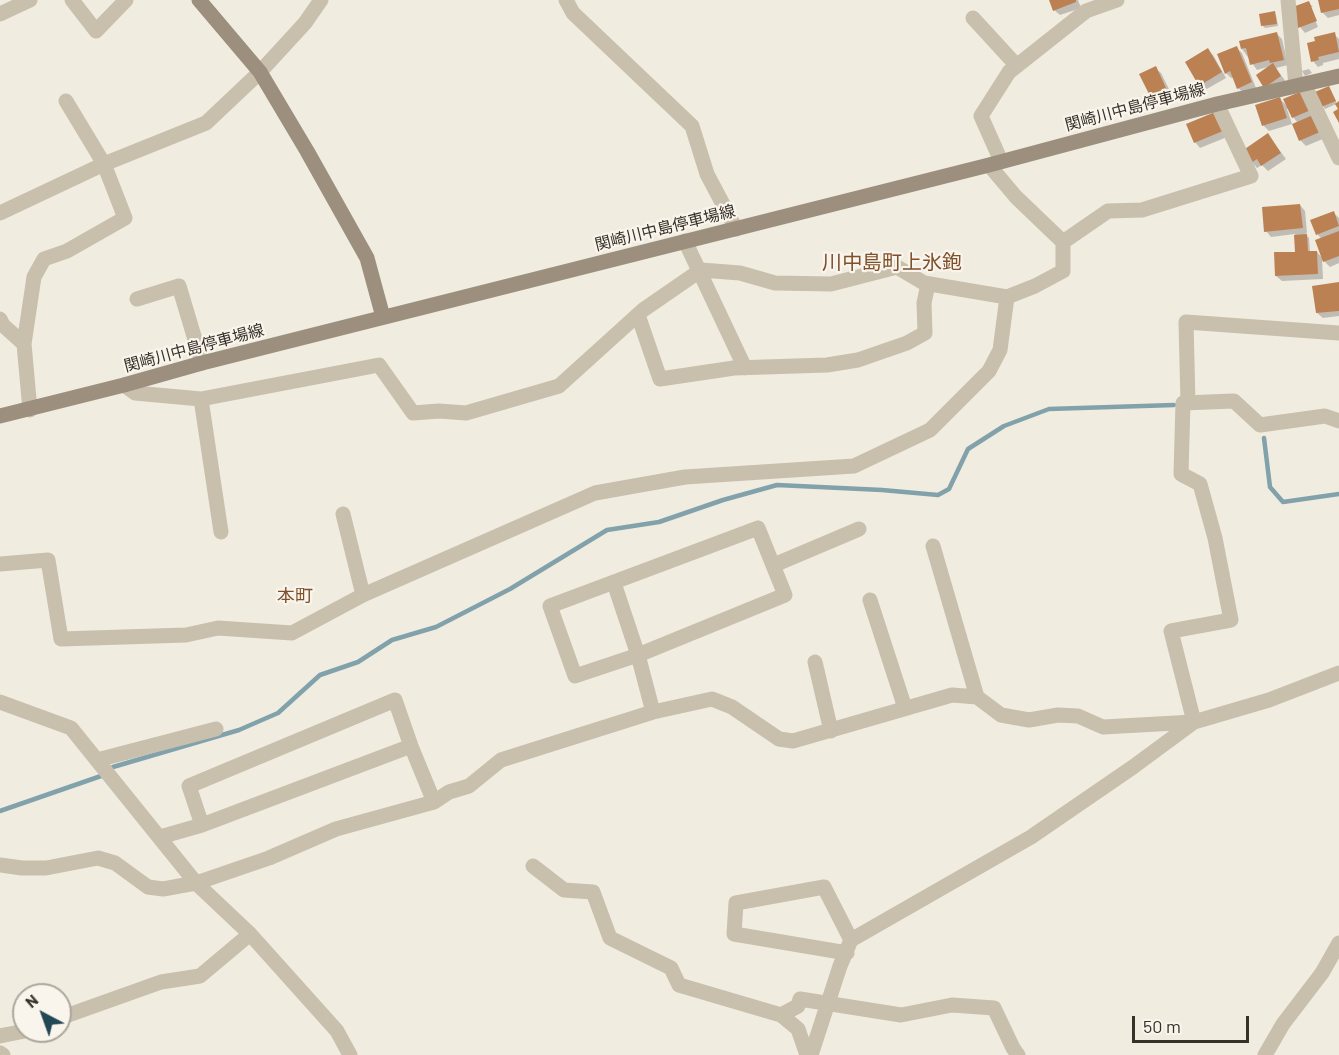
<!DOCTYPE html>
<meta charset="utf-8">
<style>
body{margin:0}
#map{position:relative;width:1339px;height:1055px;overflow:hidden;background:#f1ece0;font-family:Barlow,sans-serif}
canvas{display:block}
.north{position:absolute;left:12px;top:983px;width:60px;height:60px;box-sizing:border-box;background:#f9f5ec;border:2px solid #aba79e;border-radius:50%;rotate:319deg;font-size:16px;font-weight:700;line-height:24px;text-align:center;color:#37312a}
.north::after{content:'';display:block;margin:auto;width:21px;height:27px;background:#234855;clip-path:polygon(50% 0,100% 100%,50% 72%,0 100%)}
.scale{position:absolute;left:1132px;top:1016px;width:117px;height:27px;box-sizing:border-box;border:3px solid #37312a;border-top:0;padding-left:8px;font-size:18px;line-height:21px;white-space:nowrap;color:#37312a;-webkit-text-stroke:4px #f9f5ec;paint-order:stroke}
</style>
<div id="map">
<canvas width="1339" height="1055"></canvas>
<div class="north">N</div>
<div class="scale">50 m</div>
</div>
<script>
const context = document.querySelector('canvas').getContext('2d');
context.lineJoin = 'round';
function paint(path, color) { context.fillStyle = color; context.fill(path, 'evenodd'); }
const toPath = rows => new Path2D(rows.map(r => 'M' + r).join(''));
function stroke(path, color, width, dash) { context.strokeStyle = color; context.lineWidth = width; context.lineCap = dash ? 'butt' : 'round'; context.setLineDash(dash || []); context.stroke(path); }
function label(font, color, halo, rows, align = 'center') {
  context.font = font + ' Barlow,"Noto Sans JP",sans-serif'; context.lineWidth = 4.5; context.setLineDash([]); context.textBaseline = 'middle'; context.strokeStyle = halo; context.fillStyle = color; for (const [text, x, y, turn = 0] of rows) {
    context.save(); context.translate(x, y); context.rotate((+turn || 0) * Math.PI / 180); context.textAlign = isNaN(turn) ? turn : align; if (halo) context.strokeText(text, 0, 0); context.fillText(text, 0, 0); context.restore();
  }
}
paint(toPath([
 [1051,0,1078,0,1081,8,1060,15,1054,10],
 [1319,0,1339,0,1339,15,1328,18,1322,12],
 [1308,2,1313,7,1310,7,1318,27,1305,33,1300,27],
 [1274,13,1276,15,1278,26,1265,28,1262,25],
 [1277,34,1282,39,1288,65,1276,68,1286,82,1265,87,1271,66,1257,70,1242,49],
 [1334,34,1339,39,1339,59,1323,63,1323,65,1318,67,1313,61],
 [1237,48,1242,53,1256,88,1244,93,1238,88,1234,77,1231,78,1226,73],
 [1208,50,1213,55,1226,78,1205,90,1200,85],
 [1155,68,1161,73,1171,93,1156,100,1151,95],
 [1309,69,1312,73,1305,76,1302,71],
 [1329,87,1337,104,1339,103,1339,109,1336,104,1325,109,1323,106],
 [1302,92,1325,138,1306,146,1301,141,1294,125,1298,123,1293,117,1289,108,1287,109,1292,124,1269,131,1264,126,1257,106,1279,98,1289,108],
 [1220,119,1227,137,1200,148,1195,142],
 [1268,135,1286,159,1268,171,1262,165,1257,168,1252,162],
 [1300,205,1305,211,1307,233,1305,234,1309,238,1310,252,1317,252,1323,259,1322,239,1317,234,1334,213,1339,218,1339,263,1330,267,1322,259,1323,279,1282,281,1276,276,1296,253,1295,234,1271,237,1266,231],
 [1339,284,1339,316,1323,318,1317,313]
]), '#0003');
stroke(toPath([
 [1264,438,1270,487,1283,502,1339,494],
 [113,767,239,730,278,713,320,675,358,662,392,640,436,627,510,589,607,530,659,522,723,500,777,485,882,490,938,495,949,489,968,449,1004,426,1049,409,1174,405],
 [0,811,101,776]
]), '#81a1ab', 4.5);
paint(toPath([
 [1049,0,1076,0,1076,2,1053,11],
 [1318,0,1339,0,1339,9,1321,13],
 [1309,1,1317,21,1298,28,1290,8],
 [1275,11,1277,24,1261,26,1259,14],
 [1277,32,1284,60,1270,63,1269,60,1250,65,1246,48,1241,49,1239,41],
 [1335,32,1339,52,1318,57,1319,60,1311,62,1307,43,1315,41,1314,37],
 [1237,46,1252,82,1237,89,1230,71,1225,74,1217,54],
 [1208,48,1222,72,1199,86,1185,62],
 [1273,63,1281,76,1264,88,1256,75],
 [1156,66,1166,88,1150,96,1139,74],
 [1329,86,1336,101,1321,107,1315,92],
 [1302,91,1311,110,1292,118,1283,99],
 [1280,97,1287,118,1262,126,1255,105],
 [1339,101,1339,123,1333,112,1338,109,1335,104],
 [1215,112,1223,131,1194,143,1186,124],
 [1313,115,1320,132,1299,141,1292,124],
 [1268,133,1281,153,1261,166,1257,159,1251,163,1242,151],
 [1300,204,1303,228,1264,232,1262,207],
 [1334,211,1339,226,1316,235,1310,220],
 [1339,231,1339,256,1323,262,1315,240],
 [1307,234,1308,251,1317,251,1318,274,1275,276,1274,252,1295,252,1294,235],
 [1339,282,1339,311,1316,313,1312,286]
]), '#bb8153');
stroke(toPath([
 [72,0,96,31,126,0],
 [566,0,573,13,692,126,707,174,736,229],
 [1288,0,1296,86],
 [0,14,30,0],
 [973,18,1017,66],
 [1304,84,1339,158],
 [1001,161,981,116,1009,72,1086,11,1117,0],
 [0,213,104,164,206,123,260,72,305,23,321,0],
 [685,241,745,368],
 [1063,242,1108,211,1142,210,1251,176,1217,104],
 [137,299,179,286,202,363],
 [638,315,660,379,734,368,827,365,858,360,907,343,925,333,924,303,928,284],
 [0,319,3,325,24,344],
 [124,385,135,393,201,399,379,365,413,413,439,411,466,413,559,386,643,310,701,270,740,273,775,283,831,284,897,267,924,283,1007,297],
 [201,399,221,532],
 [1188,403,1186,322,1339,333],
 [30,410,24,344,34,277,44,259,67,251,125,218,104,164,66,101],
 [343,514,363,595],
 [758,528,785,595,638,655,575,676,550,606,758,528],
 [933,546,977,697],
 [0,564,48,560,61,639,186,635,218,628,292,633,363,595,595,493,685,477,854,466,930,430,989,371,1000,350,1007,297,1035,286,1063,271,1063,242,1016,197,989,165],
 [774,565,859,529],
 [614,583,638,655,653,712],
 [870,600,905,708],
 [815,662,831,731],
 [0,702,71,728,196,883,250,934,337,1031,350,1055],
 [97,760,216,729],
 [202,825,189,786,395,700,411,746],
 [160,837,202,825,411,746,434,802],
 [0,865,22,868,46,868,98,858,115,863,148,887,163,889,196,883,269,858,336,829,434,802,449,792,469,786,501,760,653,712,712,699,732,707,779,739,793,741,952,695,977,697,1001,715,1029,720,1058,715,1078,716,1103,727,1194,722,1171,631,1231,620,1215,538,1200,484,1181,474,1183,403,1234,401,1260,425,1325,416,1339,421],
 [533,866,564,890,593,892,610,938,671,968,679,985,781,1015,798,1029,807,1055],
 [847,953,734,934,736,903,824,887,851,940],
 [781,1015,798,1006,800,999,901,1015,952,1005,994,1008,1013,1048,1018,1055],
 [60,1018,161,982,200,976,250,934],
 [0,1036,25,1031],
 [0,1053,3,1055],
 [811,1055,840,966,851,940,1031,837,1133,767,1194,722,1269,700,1339,673],
 [1265,1055,1283,1024,1322,973,1339,943]
]), '#c8bfac', 15);
stroke(toPath([
 [199,0,260,72,307,151,367,258,383,317],
 [0,416,124,385,202,363,989,165,1217,104,1339,76]
]), '#9c8f7e', 15);
label('16px', '#37312a', '#f9f5ec', [
 ["関崎川中島停車場線",1135,107,-15],
 ["関崎川中島停車場線",665,228,-14],
 ["関崎川中島停車場線",194,348,-15]
]);
label('18px', '#7f502b', '#f9f5ec', [
 ["本町",295,596]
]);
label('20px', '#7f502b', '#f9f5ec', [
 ["川中島町上氷鉋",892,262]
]);
</script>
